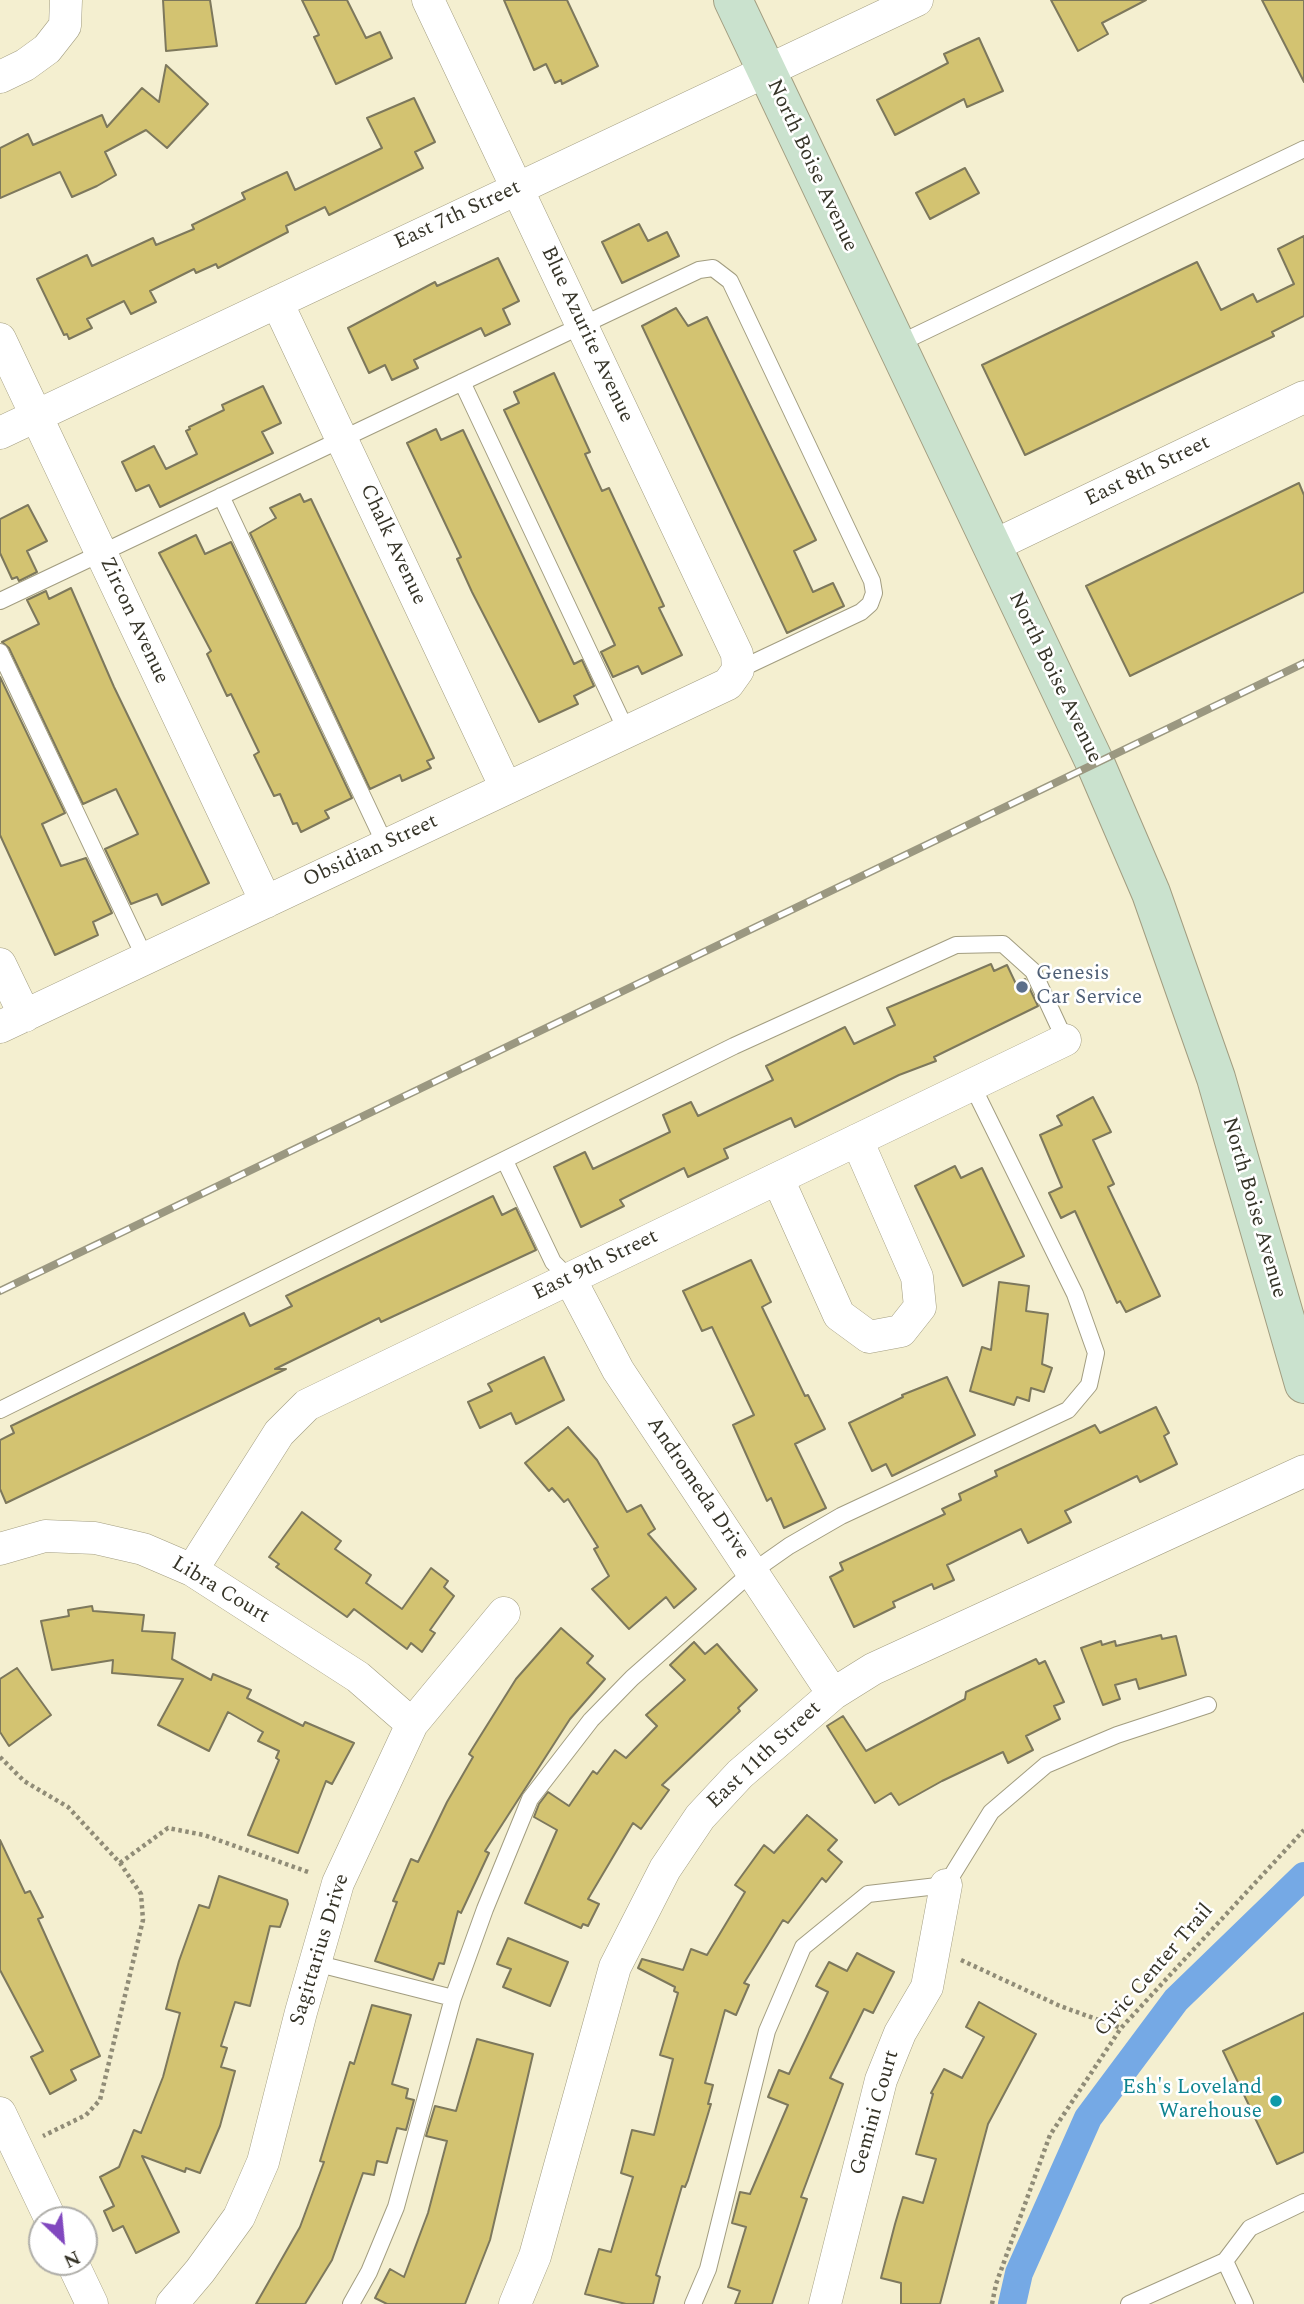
<!DOCTYPE html>
<style>
body{margin:0}
#map{position:relative;width:1304px;height:2304px;overflow:hidden;background:#f4efd0;font-family:Spectral,serif}
canvas{display:block}
.north{position:absolute;left:28px;top:2206px;width:70px;height:70px;box-sizing:border-box;background:#fff;border:2px solid #afaea9;border-radius:50%;rotate:154deg;font-size:19px;font-weight:700;line-height:28px;text-align:center;color:#363428}
.north::after{content:'';display:block;margin:auto;width:24px;height:32px;background:#8148bf;clip-path:polygon(50% 0,100% 100%,50% 72%,0 100%)}
</style>
<div id="map">
<canvas width="1304" height="2304"></canvas>
<div class="north">N</div>
</div>
<script>
const context = document.querySelector('canvas').getContext('2d');
context.lineJoin = 'round';
const toPath = rows => new Path2D(rows.map(r => 'M' + r).join(''));
function stroke(path, color, width, dash) { context.strokeStyle = color; context.lineWidth = width; context.lineCap = dash ? 'butt' : 'round'; context.setLineDash(dash || []); context.stroke(path); }
function paint(path, color) { context.fillStyle = color; context.fill(path, 'evenodd'); }
function label(font, color, halo, rows, align = 'center') {
  context.font = font + ' Spectral,serif'; context.lineWidth = 5; context.setLineDash([]); context.textBaseline = 'middle'; context.strokeStyle = halo; context.fillStyle = color; for (const [text, x, y, turn = 0] of rows) {
    context.save(); context.translate(x, y); context.rotate((+turn || 0) * Math.PI / 180); context.textAlign = isNaN(turn) ? turn : align; if (halo) context.strokeText(text, 0, 0); context.fillText(text, 0, 0); context.restore();
  }
}
stroke(toPath([
 [1012,2304,1019,2273,1088,2118,1176,2000,1304,1876]
]), '#75a9e5', 28);
const building = toPath([
 [163,0,210,0,217,46,166,51,163,0],
 [302,0,347,0,366,38,380,32,392,58,336,84,314,37,319,35,302,0],
 [504,0,567,0,598,66,562,84,561,80,555,83,546,64,534,70,504,0],
 [1051,0,1146,0,1102,23,1108,34,1078,51,1051,0],
 [1262,0,1304,0,1304,82,1262,0],
 [979,38,1003,91,967,107,964,99,895,135,877,100,948,63,944,54,979,38],
 [166,65,208,104,167,148,146,130,105,152,116,175,97,186,72,197,60,172,0,198,0,148,28,134,33,145,102,115,107,127,142,88,159,102,166,65],
 [414,98,435,142,415,152,423,168,329,215,325,207,286,226,288,232,218,268,216,264,196,273,194,269,150,291,156,302,131,314,124,301,87,319,92,328,69,339,67,334,64,335,37,279,87,255,92,266,153,238,156,245,194,229,192,225,245,199,242,193,287,172,295,190,382,148,367,118,414,98],
 [965,168,979,193,930,219,916,193,965,168],
 [639,224,648,241,667,232,679,256,622,283,602,242,639,224],
 [1304,236,1304,316,1272,332,1274,336,1025,455,982,365,1197,262,1221,310,1253,294,1257,302,1294,284,1278,249,1304,236],
 [498,258,519,301,503,309,510,324,485,336,481,328,414,360,418,368,392,380,385,365,369,373,348,328,435,282,437,286,498,258],
 [676,308,688,326,707,317,816,540,794,551,813,592,833,583,844,606,787,633,642,326,676,308],
 [554,373,590,452,585,454,602,491,609,488,664,606,659,608,682,655,642,674,638,666,613,677,601,652,615,645,504,410,519,403,514,392,554,373],
 [263,386,281,423,262,432,273,453,160,507,149,485,136,491,122,462,154,446,166,469,197,454,186,431,190,429,189,427,224,410,222,405,263,386],
 [436,429,441,440,463,430,574,664,582,660,594,686,574,696,578,704,539,722,472,592,457,559,461,557,407,443,436,429],
 [1299,483,1304,495,1304,592,1130,676,1086,586,1299,483],
 [300,494,304,502,311,499,434,758,427,761,431,768,402,781,400,775,370,789,250,533,276,518,270,508,300,494],
 [28,505,47,541,27,551,37,572,19,581,17,577,12,579,0,553,0,519,28,505],
 [196,535,205,554,231,542,352,798,325,811,329,818,301,832,297,823,293,824,280,794,274,796,254,755,259,752,231,694,227,696,207,654,211,651,159,553,196,535],
 [71,588,114,687,209,883,162,905,157,894,131,904,105,849,138,834,116,789,83,804,9,648,2,642,39,624,27,600,46,591,49,599,71,588],
 [0,677,65,813,42,824,61,866,86,858,112,913,93,922,98,935,55,955,0,835,0,677],
 [991,964,994,971,1007,965,1016,984,1025,979,1038,1006,934,1057,936,1061,899,1075,795,1127,791,1118,724,1149,728,1158,688,1177,684,1168,620,1200,624,1206,581,1227,554,1167,585,1152,593,1169,670,1132,663,1115,691,1102,698,1116,773,1080,766,1066,845,1027,854,1044,895,1025,887,1008,991,964],
 [1093,1097,1111,1132,1093,1140,1114,1184,1108,1187,1160,1296,1126,1312,1120,1301,1117,1303,1075,1211,1061,1218,1049,1193,1062,1187,1040,1135,1062,1125,1057,1116,1093,1097],
 [955,1166,961,1178,982,1168,1024,1256,963,1286,915,1186,955,1166],
 [493,1196,502,1215,516,1208,536,1250,381,1322,379,1318,275,1369,286,1369,6,1503,0,1489,0,1440,14,1433,11,1426,244,1313,250,1326,292,1306,286,1296,493,1196],
 [751,1260,771,1302,762,1307,805,1396,808,1395,825,1429,795,1444,826,1508,784,1528,771,1498,767,1501,733,1425,754,1415,712,1327,702,1331,683,1291,751,1260],
 [999,1282,1029,1286,1026,1311,1048,1314,1042,1364,1052,1368,1044,1392,1031,1388,1029,1401,1017,1397,1014,1405,970,1391,982,1347,991,1350,999,1282],
 [544,1357,564,1400,516,1424,511,1413,480,1428,468,1402,492,1391,488,1384,544,1357],
 [947,1377,975,1435,892,1476,886,1464,872,1471,849,1423,903,1397,902,1395,947,1377],
 [1156,1407,1169,1433,1164,1436,1177,1464,1140,1482,1137,1476,1065,1511,1071,1522,1028,1543,1021,1529,947,1565,954,1580,934,1589,932,1584,893,1602,895,1607,854,1627,830,1577,843,1570,840,1563,945,1514,942,1509,961,1500,959,1494,997,1476,995,1471,1095,1425,1100,1433,1156,1407],
 [568,1427,597,1460,627,1512,641,1505,655,1529,648,1534,696,1589,674,1608,666,1597,629,1629,592,1589,609,1576,594,1549,598,1547,568,1499,564,1502,552,1488,549,1491,525,1463,568,1427],
 [302,1512,341,1541,335,1549,371,1575,366,1583,402,1609,431,1568,448,1581,444,1587,454,1596,430,1630,435,1633,422,1652,411,1643,407,1649,354,1609,347,1617,276,1567,279,1564,269,1557,302,1512],
 [92,1606,93,1611,144,1615,142,1631,175,1633,172,1659,211,1680,213,1674,251,1690,247,1698,303,1726,305,1722,354,1743,332,1784,326,1781,298,1853,248,1835,279,1760,276,1758,279,1751,258,1741,263,1732,228,1712,209,1751,158,1725,183,1679,112,1673,113,1660,52,1670,41,1621,69,1616,68,1610,92,1606],
 [561,1628,593,1656,587,1663,605,1679,570,1719,485,1851,489,1853,461,1913,458,1911,444,1964,439,1963,433,1980,375,1961,397,1902,393,1901,411,1859,418,1862,447,1802,473,1757,469,1754,516,1679,561,1628],
 [1161,1635,1162,1639,1176,1636,1186,1675,1139,1689,1136,1679,1115,1685,1120,1699,1103,1705,1081,1648,1101,1641,1102,1645,1115,1641,1116,1646,1161,1635],
 [694,1642,705,1654,717,1644,757,1690,738,1708,740,1711,662,1785,669,1790,641,1829,633,1823,588,1899,599,1904,588,1926,583,1924,581,1928,525,1903,557,1830,534,1817,539,1804,548,1792,569,1806,593,1771,597,1774,615,1750,626,1758,657,1726,646,1715,685,1680,670,1665,694,1642],
 [1036,1659,1039,1664,1045,1661,1064,1702,1054,1706,1060,1719,1026,1736,1033,1750,1008,1763,1003,1752,942,1781,899,1805,891,1793,875,1803,827,1726,843,1716,866,1751,965,1699,966,1692,1036,1659],
 [17,1668,51,1715,9,1746,0,1732,0,1679,17,1668],
 [807,1815,837,1840,828,1850,842,1862,826,1882,822,1878,788,1923,783,1920,744,1983,749,1985,736,2015,725,2010,705,2083,713,2085,708,2104,711,2104,688,2180,685,2187,682,2186,656,2275,660,2277,653,2304,626,2304,585,2294,599,2249,611,2252,633,2177,621,2173,632,2130,654,2135,673,2059,660,2055,678,1993,674,1991,675,1987,638,1968,642,1959,683,1970,691,1949,707,1955,745,1892,735,1885,764,1845,774,1853,807,1815],
 [0,1840,25,1893,30,1891,43,1917,38,1919,100,2056,71,2070,76,2080,50,2094,31,2057,43,2051,0,1970,0,1840],
 [219,1876,287,1900,288,1904,280,1927,270,1926,250,2006,235,2002,221,2046,227,2048,221,2067,235,2071,220,2126,200,2173,186,2168,185,2172,142,2156,179,2232,136,2253,123,2226,113,2231,104,2211,114,2206,100,2177,119,2167,134,2130,141,2133,163,2077,180,2013,166,2009,179,1961,199,1905,209,1908,219,1876],
 [508,1938,568,1962,550,2006,503,1987,511,1969,497,1964,508,1938],
 [857,1953,894,1972,873,2013,864,2009,830,2078,843,2084,801,2197,807,2199,772,2304,735,2304,740,2291,728,2287,746,2227,732,2223,740,2192,750,2194,788,2105,768,2097,779,2070,789,2074,828,1992,816,1986,829,1962,847,1971,857,1953],
 [979,2002,1036,2034,988,2124,940,2304,901,2304,901,2283,881,2278,895,2224,903,2197,923,2203,936,2159,916,2154,933,2094,931,2093,944,2069,962,2078,984,2037,966,2027,979,2002],
 [372,2005,411,2015,392,2084,408,2089,406,2098,414,2100,406,2130,397,2128,387,2163,377,2161,374,2175,363,2173,332,2260,305,2304,256,2304,300,2227,324,2162,320,2161,350,2062,354,2064,372,2005],
 [1304,2013,1304,2152,1277,2164,1223,2051,1304,2013],
 [477,2039,533,2054,490,2240,465,2304,387,2304,375,2298,390,2269,404,2277,428,2213,447,2141,426,2136,435,2106,456,2111,477,2039]
]);
paint(building, '#d3c371');
stroke(building, '#7d785c', 2);
const lane = toPath([
 [896,345,1304,149],
 [462,382,627,732],
 [221,496,385,844],
 [0,601,699,270,713,268,730,281,872,581,874,593,870,604,861,612,738,670],
 [0,652,145,958],
 [505,1161,553,1262,570,1279],
 [0,1410,734,1046,956,945,1003,944,1033,971,1065,1040],
 [315,1963,453,1998],
 [1225,2261,1245,2304],
 [351,2304,369,2272,396,2207,453,1998,485,1909,530,1799,591,1720,632,1678,752,1572,789,1546,841,1516,1068,1410,1089,1385,1096,1353,1075,1294,973,1087],
 [693,2304,708,2269,767,2031,803,1947,868,1894,946,1885,991,1812,1046,1765,1117,1735,1208,1705],
 [1129,2304,1225,2261,1250,2228,1304,2202]
]);
const street = toPath([
 [0,77,25,65,47,49,65,26,66,0],
 [277,302,506,788],
 [0,339,266,902],
 [0,433,917,0],
 [991,547,1304,397],
 [0,964,25,1016],
 [0,1027,728,684,738,670,737,654,428,0],
 [778,1179,839,1315,869,1337,901,1331,920,1307,917,1277,857,1140],
 [570,1279,618,1370,833,1694],
 [0,1549,45,1536,95,1538,143,1549,192,1570,358,1677,412,1724],
 [192,1570,279,1433,307,1405,1065,1040],
 [0,2113,51,2220],
 [72,2262,92,2304],
 [172,2304,200,2271,239,2217,263,2162,301,2012,338,1883,412,1724,504,1613],
 [515,2304,535,2256,615,1967,665,1869,700,1817,740,1774,833,1694,873,1669,1304,1471],
 [825,2304,881,2080,900,2033,927,1987,946,1885]
]);
const secondary = toPath([
 [733,0,1096,765,1151,893,1216,1078,1304,1384]
]);
stroke(lane, '#a29d80', 18);
stroke(street, '#a29d80', 33);
stroke(secondary, '#a29d80', 40);
stroke(toPath([
 [0,1757,24,1781,68,1807,120,1863,141,1894,143,1920,100,2100,86,2115,43,2136],
 [120,1863,168,1828,204,1835,311,1873],
 [961,1960,1060,2006,1121,2028],
 [992,2304,996,2284,1050,2135,1121,2028,1304,1830]
]), '#908c77', 4.5, [3.5, 3.5]);
stroke(lane, '#fff', 16);
stroke(street, '#fff', 32);
stroke(secondary, '#cae2ce', 38);
const rail = toPath([
 [0,1291,1304,663]
]);
stroke(rail, '#9b9881', 8);
stroke(rail, '#fff', 5, [16]);
for (const [x, y, r, color] of [
 [1022,987,7,"#5c6f8a"],
 [1276,2101,7,"#0f9aa8"]
]) { const dot = new Path2D(); dot.arc(x, y, r, 0, 2 * Math.PI); context.fillStyle = color; context.fill(dot); stroke(dot, '#fff', 2.5); }
label('21px', '#363428', '#fff', [
 ["North Boise Avenue",811,166,65],
 ["East 7th Street",458,216,-25],
 ["Blue Azurite Avenue",586,335,65],
 ["East 8th Street",1148,472,-26],
 ["Chalk Avenue",392,545,65],
 ["Zircon Avenue",133,621,65],
 ["North Boise Avenue",1054,678,64],
 ["Obsidian Street",371,852,-25],
 ["North Boise Avenue",1253,1208,74],
 ["East 9th Street",596,1266,-26],
 ["Andromeda Drive",697,1489,56],
 ["Libra Court",220,1591,31],
 ["East 11th Street",765,1756,-43],
 ["Sagittarius Drive",321,1950,-73],
 ["Civic Center Trail",1155,1971,-49],
 ["Gemini Court",876,2113,-74]
]);
label('21px', '#4e5e75', '#fff', [
 ["Genesis",1036,975],
 ["Car Service",1036,999]
], 'left');
label('21px', '#0d838f', '#fff', [
 ["Esh's Loveland",1262,2089],
 ["Warehouse",1262,2113]
], 'right');
</script>
